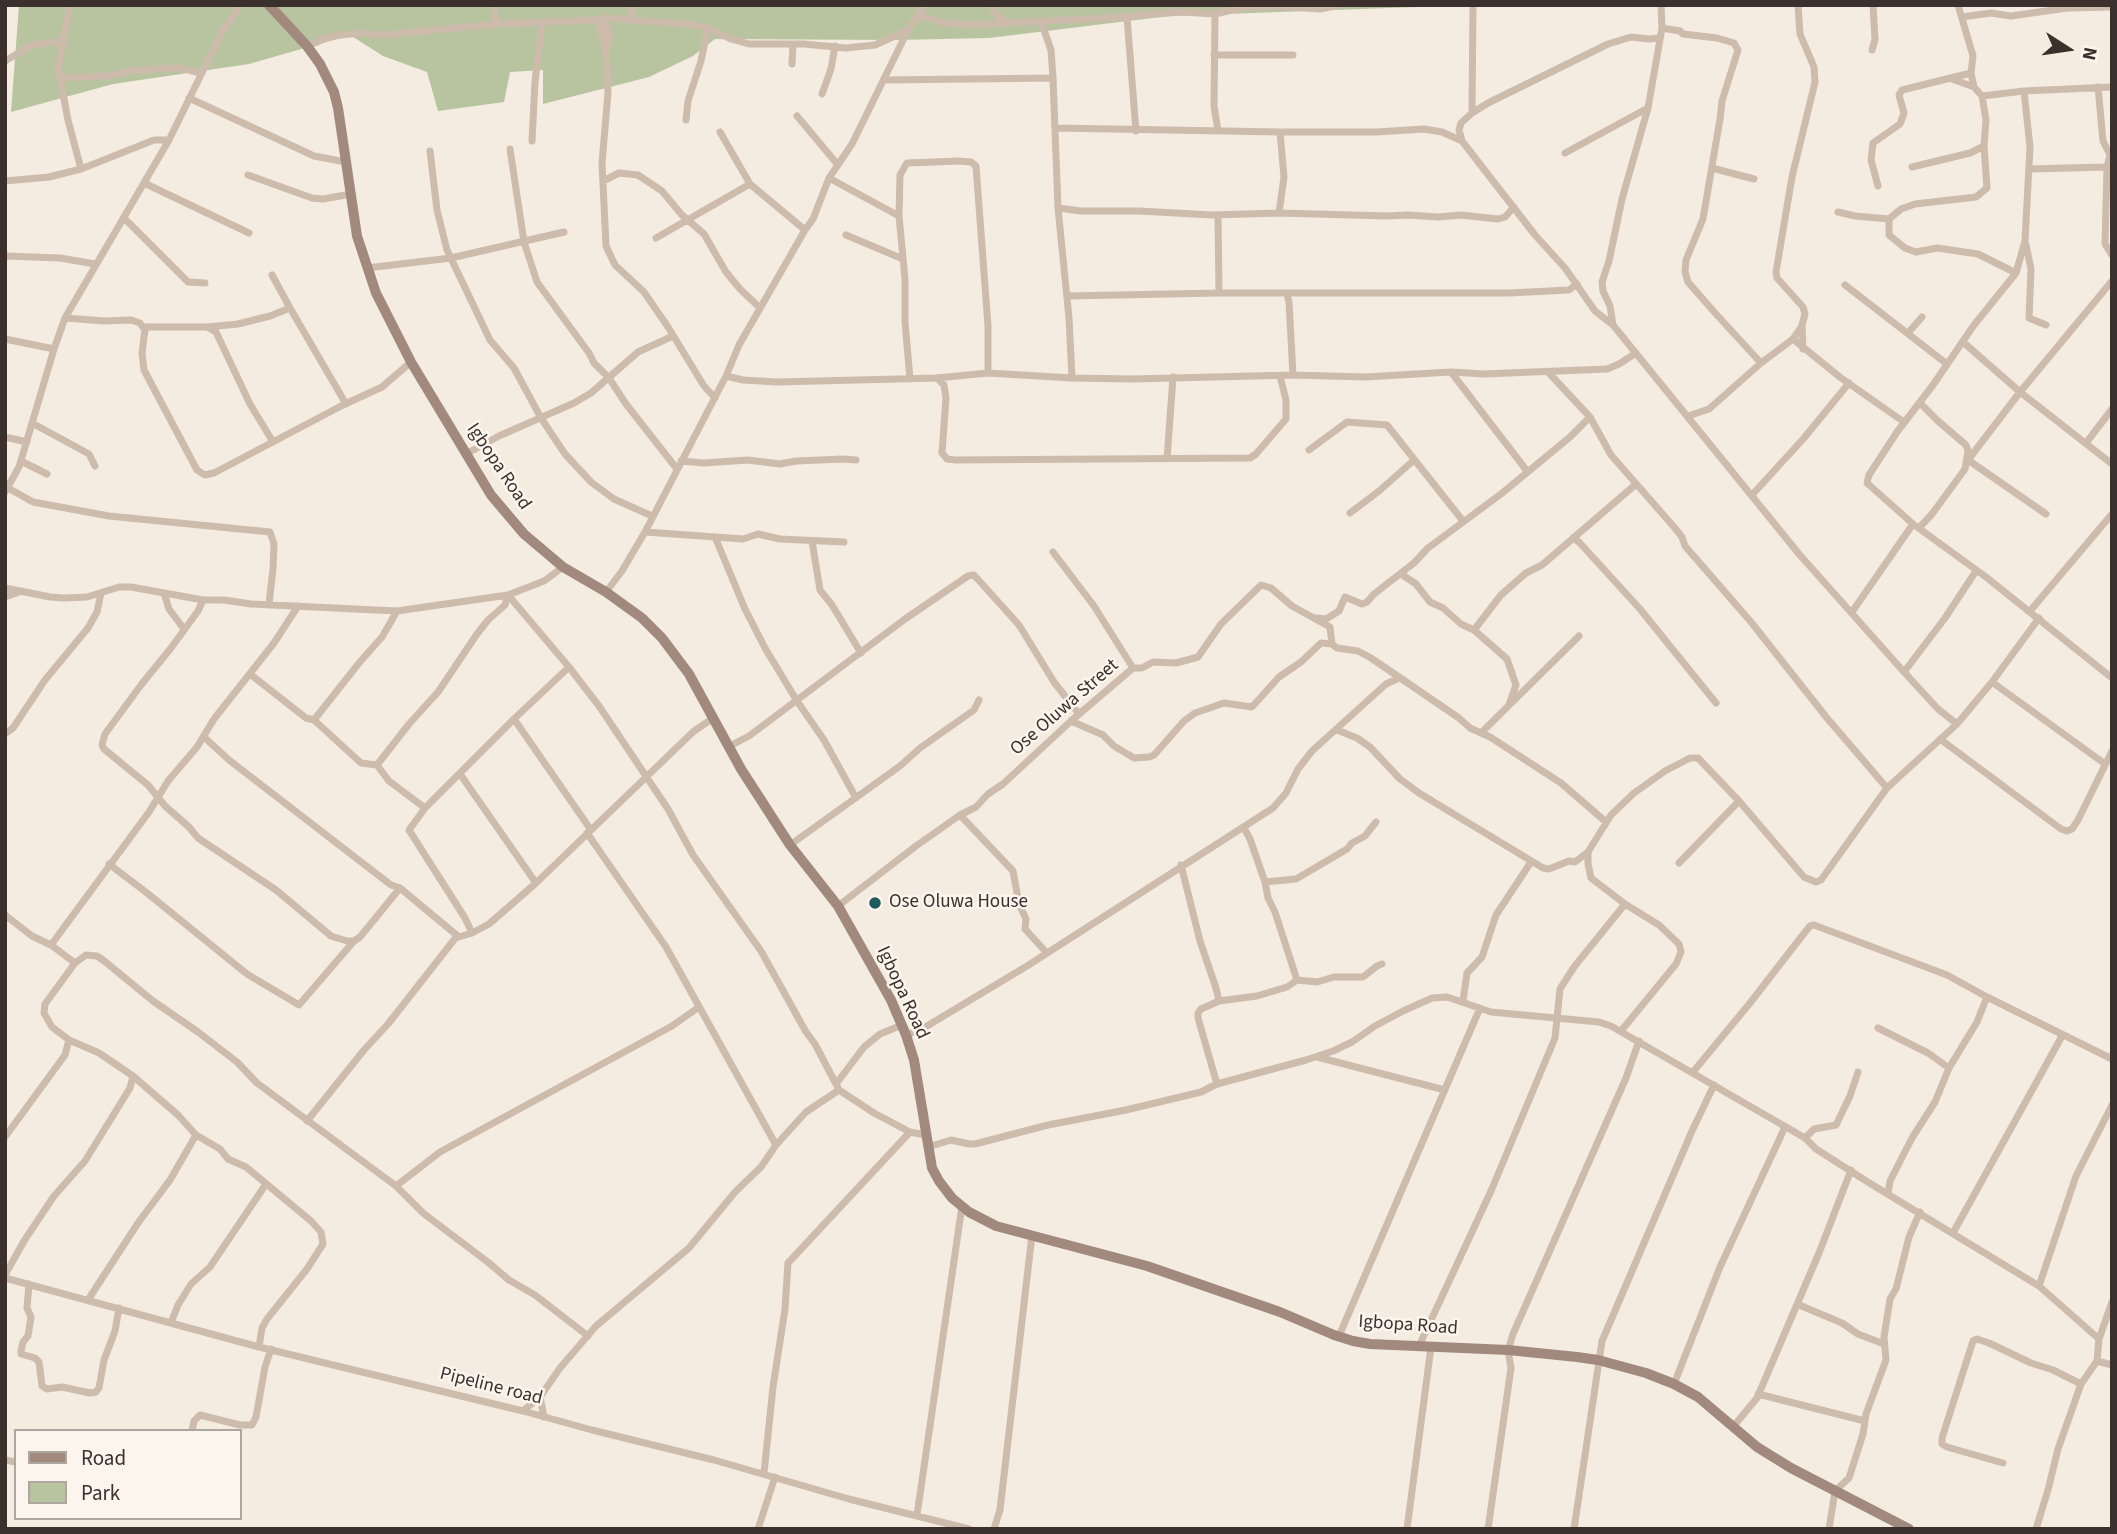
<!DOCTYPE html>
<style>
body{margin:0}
#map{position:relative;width:2117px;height:1534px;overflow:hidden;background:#f4ebe1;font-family:"Source Sans 3",sans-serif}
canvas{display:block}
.frame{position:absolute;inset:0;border:7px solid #3b302b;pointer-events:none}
.legend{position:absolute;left:14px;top:1429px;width:228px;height:91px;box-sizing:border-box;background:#fbf5ee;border:2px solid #aea6a0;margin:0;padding:9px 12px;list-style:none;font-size:21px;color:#3b302b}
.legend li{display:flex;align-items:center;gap:14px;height:35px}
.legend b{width:35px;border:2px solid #aea6a0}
.north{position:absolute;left:2033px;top:14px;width:70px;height:70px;-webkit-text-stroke:5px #fbf5ee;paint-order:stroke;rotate:102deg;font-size:19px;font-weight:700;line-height:28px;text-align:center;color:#3b302b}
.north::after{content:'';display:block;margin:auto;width:24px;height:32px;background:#3b302b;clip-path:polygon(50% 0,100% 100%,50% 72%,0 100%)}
</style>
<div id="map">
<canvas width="2117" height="1534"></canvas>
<div class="frame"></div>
<ul class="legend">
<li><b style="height:9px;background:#a18a7d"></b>Road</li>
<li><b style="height:19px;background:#b8c4a0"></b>Park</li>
</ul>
<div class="north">N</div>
</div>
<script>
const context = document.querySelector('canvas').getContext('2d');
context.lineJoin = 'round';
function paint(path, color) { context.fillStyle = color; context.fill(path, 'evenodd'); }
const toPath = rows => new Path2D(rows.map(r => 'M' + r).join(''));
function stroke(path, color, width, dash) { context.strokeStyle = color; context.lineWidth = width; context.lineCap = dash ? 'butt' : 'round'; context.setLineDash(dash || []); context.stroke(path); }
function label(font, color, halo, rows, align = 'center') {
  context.font = font + ' "Source Sans 3",sans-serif'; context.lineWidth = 5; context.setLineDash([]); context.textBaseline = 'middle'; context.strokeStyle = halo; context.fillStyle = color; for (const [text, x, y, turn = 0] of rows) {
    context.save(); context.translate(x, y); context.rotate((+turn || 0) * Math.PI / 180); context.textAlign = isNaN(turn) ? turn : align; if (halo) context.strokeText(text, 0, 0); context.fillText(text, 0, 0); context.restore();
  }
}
paint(toPath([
 [19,5,1472,5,1169,16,989,38,897,40,715,39,693,56,649,77,543,104,543,70,510,72,504,102,438,111,427,72,383,56,350,35,249,64,113,84,11,112]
]), '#b8c4a0');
stroke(toPath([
 [70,5,58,67,68,120,81,169],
 [494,5,496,24],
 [991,5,996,14,1007,22],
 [1798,5,1800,34,1814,67,1815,82,1792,177,1776,272,1777,278,1803,307,1805,314,1802,325,1803,349],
 [1215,14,1214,106,1218,131],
 [918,15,941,22,966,25,1104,18,1181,12,1215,14,1240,8,1272,6,1320,9,1339,5],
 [1127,17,1136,131],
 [1962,17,1991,13,2011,16,2067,8,2112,7],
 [603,18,610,38,606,49],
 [598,20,606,50,608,93,602,163,606,246,615,265,644,292,668,327,704,386,715,398],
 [629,20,633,5],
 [1041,21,1051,50,1053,78],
 [1662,28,1680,31,1683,34,1717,38,1734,43,1738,50,1722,101,1720,119,1703,219,1686,260,1685,272,1688,282,1716,314,1761,363],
 [1659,38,1649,39,1631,37,1608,44,1488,103,1472,113,1461,123,1459,130,1462,141,1535,235,1565,268,1595,311,1613,325,1799,554,1904,672,1938,709,1957,724],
 [307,46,327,38,340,35,361,33,384,35,496,24,598,20,603,18,689,24,708,28,731,39,749,44,804,44,846,48,875,45,908,30],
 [1872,50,1875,40,1873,5],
 [1214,55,1293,55],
 [5,61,32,45,64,41],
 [792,64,793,44],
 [59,78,109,76,134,70,180,68,201,73],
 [1952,79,1974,87],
 [884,80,1053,78,1058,208,1069,318,1072,378],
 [2098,87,2103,141,2110,155,2107,167,2105,244,2112,255],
 [2024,91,2030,147,2025,241,2016,273,1974,325,1933,385,1897,432,1869,475,1867,483,1913,524,1986,577,2112,678],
 [822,94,831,69,835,46],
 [1982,96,2024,91,2112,87],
 [189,98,314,156,346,162],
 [1472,113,1473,5],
 [797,116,838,165],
 [686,120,688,101,701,61,708,28],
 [1056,128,1280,132,1376,132,1424,129,1442,132,1462,141],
 [720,132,750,184],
 [532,141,535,82,542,22],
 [510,149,524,242,537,282,589,353,594,363,609,378,626,404,677,469],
 [430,151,437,210,447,250,490,340,514,368,541,418,565,454,591,482,614,499,652,516],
 [1565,153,1648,108],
 [1912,167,1970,153,1984,146],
 [1712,168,1754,179],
 [2029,169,2107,167],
 [248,175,312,198,323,199,351,194],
 [829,178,899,216,905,279,905,322,910,379],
 [5,181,49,177,81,169,154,140,169,140],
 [603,181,619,173,638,175,662,191,682,215,704,234,726,272,740,289,760,308],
 [144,183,249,233],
 [1878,186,1871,160,1873,143,1900,124,1904,113,1899,95,1902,90,1971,73],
 [1058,208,1081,211,1139,211,1212,215,1279,213,1387,216,1408,215,1438,217,1461,215,1498,219,1505,217,1514,207],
 [1838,212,1855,216,1889,219,1901,209,1915,204,1976,197,1987,188,1984,146,1986,120,1982,96,1974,87,1971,73,1973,56,1958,5],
 [1279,213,1284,177,1280,132],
 [1218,215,1219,293],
 [899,216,900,175,907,163,959,161,971,162,976,166,988,326,988,373],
 [124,218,188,282,205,283],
 [1889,219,1889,235,1905,248,1916,252,1937,248,1978,254,2016,273],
 [846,235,903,259],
 [656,238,750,184,805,230],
 [2026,245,2031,269,2029,318,2046,325],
 [5,256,60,258,95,264],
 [367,268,451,258,564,232],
 [272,275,290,308,270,316,238,324,207,327,216,332,250,404,273,442],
 [1845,285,1947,364],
 [1287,294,1289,302,1293,375],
 [1067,296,1219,293,1509,293,1569,290,1577,284],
 [290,308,346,404],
 [65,318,105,321,131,320,140,323,145,330,142,353,144,370,197,470,205,475,214,473,343,405,382,387,411,362],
 [1613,325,1610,306,1603,291,1602,282,1609,261,1622,199,1648,108,1662,28,1661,5],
 [143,327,207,327],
 [1908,333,1922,317],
 [5,339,54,349],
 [1793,339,1841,378,1904,422],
 [1963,342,2020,392,2112,464],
 [1451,372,1527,471],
 [1548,372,1590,417,1611,455,1674,527,1682,537,1685,546,1751,622,1827,718,1887,788],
 [726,376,743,380,777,382,937,378,988,373,1072,378,1132,379,1293,375,1365,377,1451,372,1484,374,1607,369,1619,364,1636,353],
 [937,378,944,385,946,398,942,453,947,459,955,460,1250,458,1256,454,1286,419,1286,400,1280,376],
 [1688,416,1709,409,1761,363,1793,339,1802,326],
 [32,423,89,454,95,466],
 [5,437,27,442],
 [2086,443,2112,409],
 [1309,450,1347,422,1387,425,1463,521],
 [466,454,499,436,574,403,591,393,638,352,673,336],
 [1167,459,1173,377],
 [21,461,47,474],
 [681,461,704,463,748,460,780,464,796,461,843,459,856,460],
 [8,488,33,502,109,516,270,532,274,544,273,569,269,604],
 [5,492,19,467,54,349,65,318,169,140,222,32,240,5],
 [1752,495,1804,438,1849,383],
 [1350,513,1379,491,1413,461],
 [2046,514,1968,460,2020,392,2112,281],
 [1919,528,1932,514,1965,469,1968,451,1966,445,1938,421,1920,403],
 [645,532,743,539,758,534,780,539,844,542],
 [715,537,745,609,765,648,797,701,824,740,856,798],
 [1573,538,1579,542,1640,609,1716,703],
 [812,541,820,590,832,605,861,653],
 [1053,552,1094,606,1133,668],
 [1401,574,1416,584,1430,602,1443,608,1461,624,1474,630,1507,659,1516,685,1509,705],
 [5,588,50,597,64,598,87,597,119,587,131,587,203,600,224,600,251,604,397,611,508,595,544,581,563,567],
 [606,592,622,571,645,532,726,376,739,345,805,230,813,219,829,178,852,144,908,30,925,5],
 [164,593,169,609,184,629],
 [508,595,569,667,514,719,591,830],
 [5,597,22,591],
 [203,600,198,611,171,648,141,685,105,734,102,745,104,749,148,785,165,806,189,827,198,838,276,890,331,936,347,941,354,941,360,937,400,888],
 [2030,611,2112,514],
 [1852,612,1913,524],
 [1316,618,1326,619,1339,611,1345,597,1362,604,1367,602,1374,594,1414,563,1428,548,1501,494,1570,437,1590,417],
 [1474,630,1501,595,1526,573,1542,565,1635,485],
 [569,667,599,706,668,809,693,855,761,951,806,1032,815,1044,836,1084],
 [1904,672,1945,618,1976,571],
 [250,674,306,718,314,720,361,763,377,765,409,724,438,692,477,634,488,620,505,605,508,595],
 [1992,682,2105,764],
 [314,720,359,663,382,637,397,611],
 [1071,721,1103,735,1114,746,1134,758,1149,757,1154,755,1184,721,1195,713,1224,703,1252,707,1279,677,1301,662,1321,643,1332,644],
 [1337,730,1357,738,1370,747,1400,779,1419,793,1543,868,1549,869,1569,861,1575,862,1588,852],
 [1481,733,1579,636],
 [5,734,13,728,45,680,88,628,97,612,101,593],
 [204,737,229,760,391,885,400,888,459,937,472,933,489,924,536,883,694,731,712,719],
 [1940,739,2061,829,2067,831,2072,829,2078,820,2112,751],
 [728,747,749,736,905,619,968,576,974,575,1019,625,1054,682,1079,714],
 [377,765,389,781,425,808,514,719],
 [460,774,536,883],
 [425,808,409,830,465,918,472,933],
 [960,815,1013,871,1019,904,1026,919,1025,929,1046,952],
 [1244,828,1250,839,1265,882,1268,898,1275,912,1297,980],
 [587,833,666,947,776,1145],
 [790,845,900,766,920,748,974,710,979,700],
 [1679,863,1739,801],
 [109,864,147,893,247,974,299,1005,354,941],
 [1181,865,1200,941,1216,988,1219,1001],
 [1265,882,1296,879,1347,849,1352,843,1365,836,1376,822],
 [838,906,916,846,960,815,976,807,988,794,1003,784,1071,721,1133,668,1142,668,1153,662,1176,663,1198,657,1221,624,1261,585,1271,588,1292,606,1330,627,1332,644,1337,648,1358,651,1371,658,1459,718,1470,728,1490,737,1561,783,1606,822],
 [5,915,32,936,51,945,75,963],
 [51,945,149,812,168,781,197,747,214,719,274,643,298,606],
 [1463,1001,1467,973,1482,957,1496,915,1531,862],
 [1878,1028,1928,1053,1949,1068],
 [1621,1031,1676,964,1681,952,1679,944,1659,925,1625,904,1591,878,1588,864,1588,852,1611,815,1634,793,1665,771,1690,758,1698,758,1739,801,1804,877,1816,882,1821,880,1887,788,1957,724,1992,682,2039,618],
 [906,1035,922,1029,1027,966,1273,808,1286,793,1298,769,1312,751,1386,684,1399,678],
 [1317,1057,1445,1090],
 [1693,1072,1750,1003,1802,936,1810,926,1814,925,1947,975,1987,997,2112,1059],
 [1217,1084,1198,1018,1198,1013,1201,1009,1219,1001,1257,996,1287,987,1297,980,1317,982,1334,977,1363,977,1377,966,1382,964],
 [839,1090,874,1113,910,1132,926,1135],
 [307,1121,364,1050,388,1024,457,936],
 [5,1137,65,1055,69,1040],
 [1805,1138,1814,1129,1836,1125,1850,1096,1858,1072],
 [928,1147,951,1140,969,1144,975,1144,1048,1125,1126,1110,1201,1092,1217,1084,1306,1060,1333,1051,1352,1042,1375,1026,1403,1011,1432,998,1447,997,1491,1012,1599,1022,1611,1026,1805,1138,1816,1149,1871,1184,2039,1286,2099,1339],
 [396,1186,440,1152,672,1026,699,1007],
 [1888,1194,1890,1181,1912,1138,1935,1102,1949,1068,1977,1022,1987,997],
 [1953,1233,2062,1036],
 [5,1275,24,1241,54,1196,85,1161,130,1088,133,1076],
 [5,1278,259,1347,523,1411,592,1430,714,1460,849,1499,969,1529],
 [29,1284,27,1308,31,1317,28,1336,23,1342,21,1351,21,1354,35,1358,39,1362,42,1386,47,1389,62,1387,90,1393,96,1392,99,1388,104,1360,115,1331,119,1308],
 [2039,1286,2076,1176,2112,1105],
 [88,1300,138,1223,170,1180,196,1135],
 [1797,1304,1842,1323,1858,1334,1884,1344],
 [171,1323,178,1305,191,1284,210,1267,266,1184],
 [1339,1336,1480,1008],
 [1419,1346,1491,1191,1555,1038,1560,989,1574,967,1625,904],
 [259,1347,262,1328,267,1319,307,1269,323,1244,321,1232,311,1221,246,1167,228,1159,220,1149,196,1135,178,1115,133,1076,99,1053,69,1040,52,1027,44,1013,45,1004,75,963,86,955,97,956,103,960,153,1001,198,1032,237,1062,257,1083,396,1186,423,1213,489,1263,509,1280,535,1295,588,1336],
 [2097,1361,2112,1365],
 [1674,1384,1720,1267,1785,1127],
 [1758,1394,1865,1421],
 [540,1397,544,1417],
 [523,1411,540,1397,560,1368,596,1326,689,1248,735,1192,761,1167,776,1145,806,1112,839,1090,836,1084,864,1047,880,1034,902,1025],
 [1733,1427,1757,1398,1819,1253,1851,1170],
 [192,1431,194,1421,200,1415,240,1425,252,1425,256,1417,265,1367,271,1349],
 [5,1460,16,1462],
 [2003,1463,1947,1447,1942,1444,1942,1438,1973,1341,1977,1339,1989,1343,2031,1363,2053,1370,2081,1384],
 [764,1473,773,1387,785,1309,788,1263,910,1132],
 [917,1515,962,1206],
 [758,1529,775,1477],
 [994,1529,1000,1510,1032,1235],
 [1407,1529,1431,1347],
 [1488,1529,1511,1368,1508,1350,1513,1334,1626,1078,1639,1041],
 [1574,1529,1602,1341,1692,1131,1714,1085],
 [1829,1529,1835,1491,1849,1478,1863,1434,1866,1414,1886,1360,1884,1337,1890,1299,1896,1289,1909,1237,1920,1212],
 [2036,1529,2048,1490,2058,1449,2081,1384,2097,1361,2099,1339,2112,1302]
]), '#cdbbac', 7);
stroke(toPath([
 [269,5,307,46,320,64,334,92,338,108,357,236,376,293,411,362,491,495,524,534,563,567,606,592,642,618,662,638,689,674,741,769,790,845,838,906,891,1000,906,1035,914,1060,932,1168,939,1181,952,1198,969,1212,996,1226,1147,1266,1280,1312,1334,1335,1353,1341,1370,1344,1508,1350,1577,1357,1598,1360,1646,1373,1674,1384,1698,1397,1757,1447,1791,1468,1909,1529]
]), '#a18a7d', 10);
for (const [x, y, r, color] of [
 [875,903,7,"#1f5a5e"]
]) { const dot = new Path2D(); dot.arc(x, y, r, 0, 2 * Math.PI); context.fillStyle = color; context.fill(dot); stroke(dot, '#fbf5ee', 2.5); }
label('19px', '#3b302b', '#fbf5ee', [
 ["Igbopa Road",498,467,56],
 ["Ose Oluwa Street",1065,708,-41],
 ["Igbopa Road",902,993,65],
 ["Igbopa Road",1408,1326,4],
 ["Pipeline road",491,1387,14]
]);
label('19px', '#3b302b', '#fbf5ee', [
 ["Ose Oluwa House",889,903]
], 'left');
</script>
